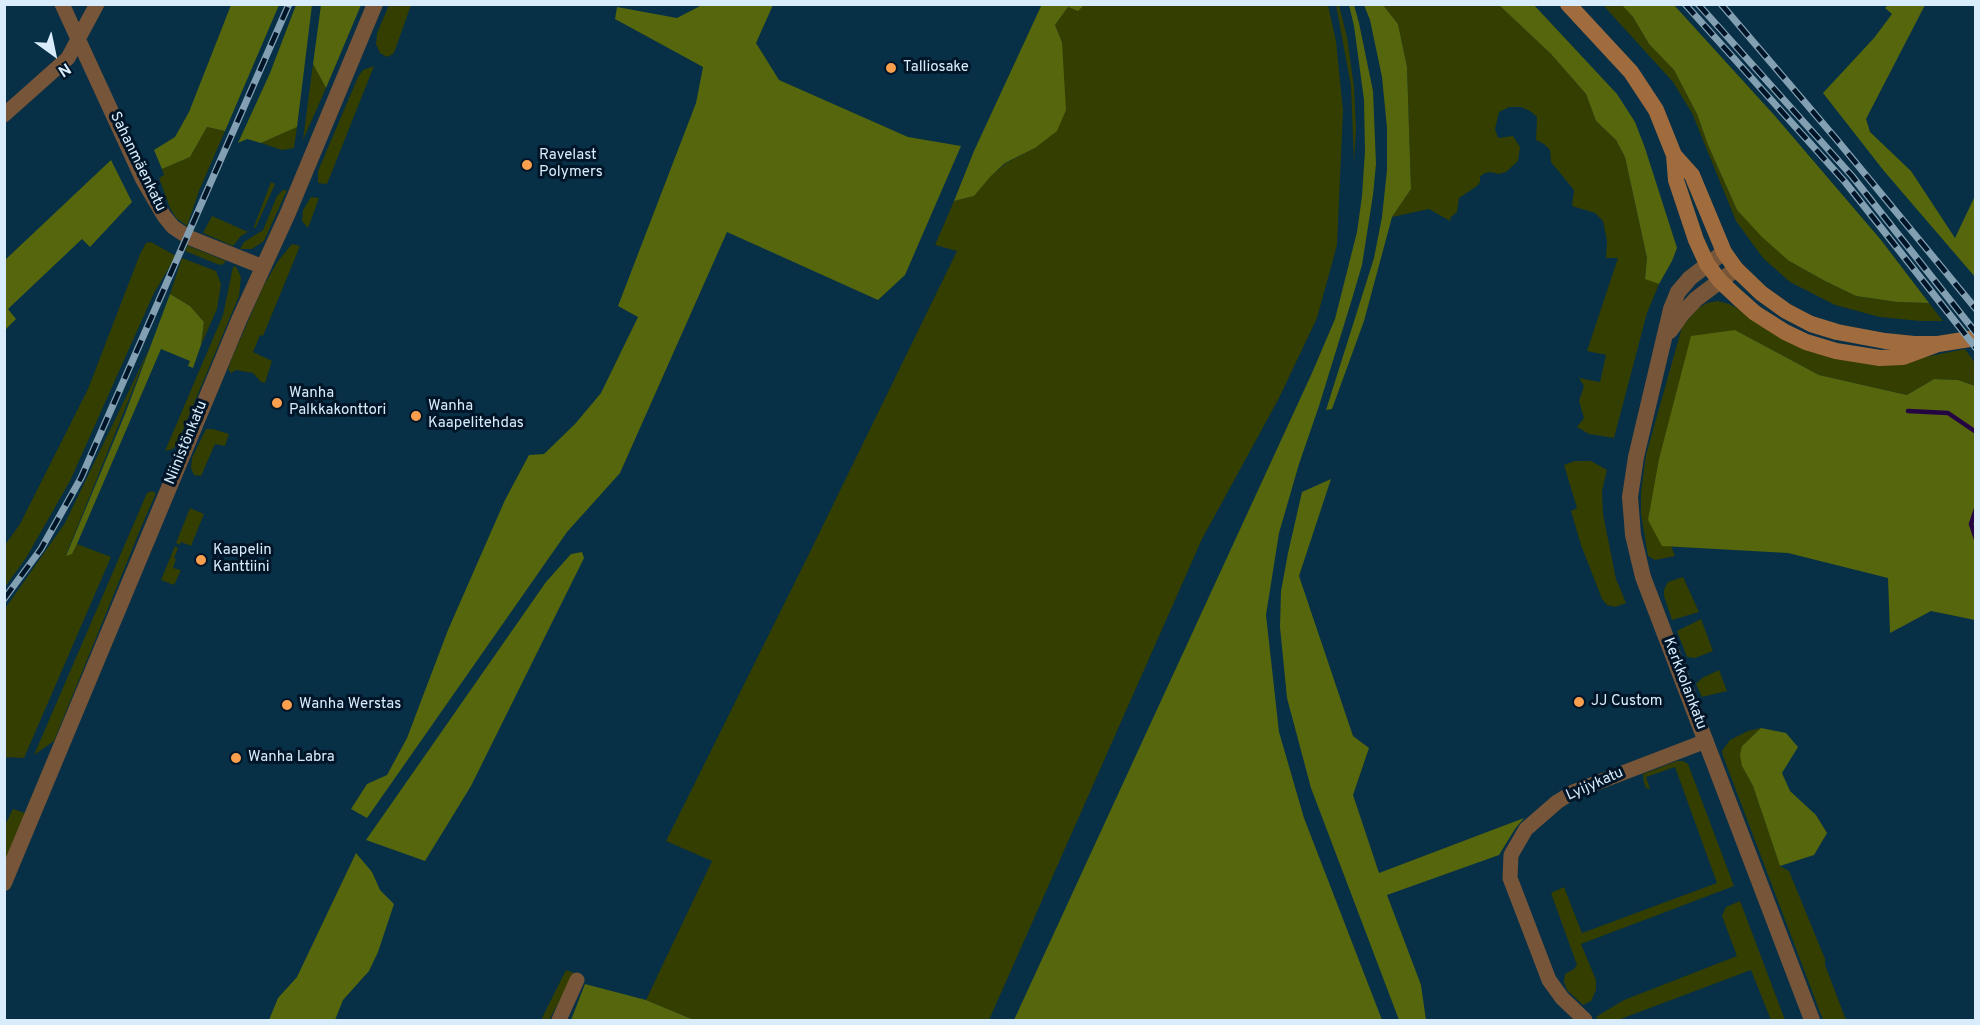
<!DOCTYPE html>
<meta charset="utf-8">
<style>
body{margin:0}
#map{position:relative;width:1980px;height:1025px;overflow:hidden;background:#072f46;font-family:Overpass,sans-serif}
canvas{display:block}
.frame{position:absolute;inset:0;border:6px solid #d8ecfc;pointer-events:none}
.north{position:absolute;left:24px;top:24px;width:60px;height:60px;-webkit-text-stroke:4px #001628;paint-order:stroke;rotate:147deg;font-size:16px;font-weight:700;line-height:24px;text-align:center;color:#d8ecfc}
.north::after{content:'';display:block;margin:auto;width:21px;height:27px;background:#d8ecfc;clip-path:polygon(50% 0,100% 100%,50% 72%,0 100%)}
</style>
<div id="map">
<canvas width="1980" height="1025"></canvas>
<div class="frame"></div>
<div class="north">N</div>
</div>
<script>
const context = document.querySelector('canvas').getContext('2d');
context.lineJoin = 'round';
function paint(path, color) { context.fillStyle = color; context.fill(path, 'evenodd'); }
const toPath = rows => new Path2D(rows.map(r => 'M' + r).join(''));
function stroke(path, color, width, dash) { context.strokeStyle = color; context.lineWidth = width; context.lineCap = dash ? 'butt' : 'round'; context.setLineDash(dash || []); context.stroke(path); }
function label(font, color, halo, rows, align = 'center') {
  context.font = font + ' Overpass,sans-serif'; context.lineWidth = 6; context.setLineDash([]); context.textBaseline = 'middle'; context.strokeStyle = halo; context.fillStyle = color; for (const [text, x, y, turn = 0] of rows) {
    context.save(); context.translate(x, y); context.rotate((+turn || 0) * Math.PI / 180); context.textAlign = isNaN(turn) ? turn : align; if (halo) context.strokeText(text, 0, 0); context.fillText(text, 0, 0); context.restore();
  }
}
paint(toPath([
 [389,5,411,5,395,50,393,54,387,57,380,53,376,44,377,33],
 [1084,5,1328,5,1336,41,1343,111,1337,245,1317,318,1279,398,1202,539,989,1020,694,1020,646,1000,712,861,666,841,809,554,957,251,935,245,954,201,974,196,991,176,1006,163,1035,148,1062,66,1062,42,1055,25,1068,7,1078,10],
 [1336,5,1339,5,1347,37,1354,87,1356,128,1354,163,1351,86],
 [1383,5,1499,5,1551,54,1586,94,1596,121,1616,140,1625,157,1647,258,1645,278,1659,284,1647,313,1614,438,1589,434,1577,427,1584,418,1579,401,1584,386,1579,378,1600,382,1606,355,1587,351,1618,258,1606,258,1607,241,1603,221,1595,213,1572,206,1574,190,1551,162,1550,150,1544,144,1536,140,1537,117,1530,111,1521,107,1509,107,1499,112,1495,129,1498,138,1513,136,1520,147,1518,161,1506,172,1499,174,1490,172,1483,174,1480,177,1480,182,1477,186,1459,198,1457,212,1451,217,1450,221,1429,209,1392,217,1411,189,1407,67,1398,24],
 [1603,5,1622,5,1633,17,1649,44,1674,70,1697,114,1708,145,1737,210,1789,261,1825,281,1856,296,1897,302,1929,303,1943,321,1920,321,1880,317,1835,305,1790,282,1763,258,1736,221,1692,113,1673,82],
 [313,64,326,88,303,140],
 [374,66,327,184,318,183,318,171,358,77,363,70],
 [207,127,225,131,199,191,187,226,176,218,170,208,159,178,164,175,162,169,190,157],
 [297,127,294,148,282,150,261,143],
 [271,182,275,184,256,227,241,236,233,246,203,233,212,216,248,232,253,229],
 [283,190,287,190,264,241,252,249,240,249,244,242,263,230,277,196],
 [311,197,319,198,308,228,302,221,303,210],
 [151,242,176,256,154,293,70,481,26,558,5,587,5,545,20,524,88,389,140,254,146,243],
 [292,244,300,246,263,336,260,335,253,352,272,361,265,383,261,382,253,373,236,370,231,373,228,369,232,358,263,287,278,261],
 [187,246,191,247,226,261,222,265,217,264,185,251],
 [182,258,216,271,221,284,217,309,201,345,204,322,190,306,170,294],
 [236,266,241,277,239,296,177,444,173,449,165,451,223,315,233,267],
 [1718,301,1729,304,1743,311,1783,338,1900,362,1965,349,1975,363,1975,386,1958,380,1934,379,1907,395,1819,375,1735,330,1662,546,1671,546,1675,556,1655,560,1648,556,1641,514,1641,492,1646,455,1682,327,1697,309,1707,303],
 [150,347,66,555,72,554,77,544,111,557,24,758,5,757,4,610,65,523],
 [206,429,213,429,229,434,225,446,215,444,201,476,194,475,191,468,192,458],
 [1575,461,1591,461,1607,470,1602,491,1603,514,1616,579,1626,603,1615,607,1607,605,1602,599,1581,545,1571,511,1577,508,1564,465],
 [152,491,156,493,140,530,54,741,34,755,147,493],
 [190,508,204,514,191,546,181,542,180,545,176,543],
 [175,546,178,548,174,558,176,559,173,568,181,570,174,585,161,580],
 [1683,577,1699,612,1672,620,1664,596,1664,590,1668,582],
 [1701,619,1713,651,1695,658,1687,657,1677,631],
 [1719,670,1727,691,1702,697,1696,684,1702,678],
 [1761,728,1742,746,1742,766,1753,786,1780,866,1789,871,1825,959,1825,965,1846,1020,1823,1020,1723,756,1722,751,1730,740,1748,731],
 [1677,761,1683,761,1688,764,1734,886,1581,944,1596,980,1596,990,1591,1001,1583,1005,1567,990,1564,982,1565,974,1574,969,1577,965,1551,893,1564,887,1582,933,1717,883,1675,767,1646,777,1650,789,1646,788,1644,783,1643,774],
 [13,809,25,813,5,861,5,825],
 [1740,901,1785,1020,1771,1020,1751,970,1618,1020,1598,1020,1596,1017,1624,1000,1737,956,1722,916,1726,907],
 [566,970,574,973,572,978,549,1020,541,1020]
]), '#333e00');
paint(toPath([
 [1042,4,1084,5,1078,11,1068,7,1055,25,1062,42,1066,110,1057,131,1035,148,1005,163,991,176,974,196,954,201,974,151],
 [231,5,279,5,225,131,207,127,190,157,162,169,154,150,175,137,189,112],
 [296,5,312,5,297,127,261,143,247,139,238,143,270,73],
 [321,5,361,5,326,88,313,64],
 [702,5,773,5,756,43,779,80,908,137,961,146,905,275,878,300,727,232,620,473,567,532,367,818,351,809,367,784,387,775,407,738,448,630,505,500,529,455,544,454,575,424,601,393,638,317,618,306,696,103,703,67,615,19,617,7,677,18],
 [1349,5,1354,5,1359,23,1373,91,1376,164,1373,195,1362,265,1352,299,1319,406,1299,464,1279,533,1266,615,1279,732,1304,818,1382,1020,1014,1020,1312,373,1335,319,1357,232,1362,196,1365,151,1364,100,1354,26],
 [1364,5,1383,5,1398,24,1407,67,1411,189,1392,217,1364,321,1332,409,1326,410,1374,258,1382,217,1387,170,1387,128,1382,77,1370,20],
 [1499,5,1534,5,1603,79,1617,94,1635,122,1645,148,1677,248,1672,261,1659,284,1645,279,1647,258,1625,157,1616,140,1596,121,1586,94,1551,54],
 [1622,5,1674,5,1775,116,1881,240,1929,303,1897,302,1856,296,1825,281,1789,261,1762,237,1737,210,1708,145,1697,114,1674,70,1649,44,1633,17],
 [1888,5,1925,5,1866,119,1870,132,1911,171,1955,238,1975,196,1975,277,1884,171,1823,93,1874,38,1892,14,1885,8],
 [111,160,132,202,90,247,82,239,8,309,16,319,5,330,5,260],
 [170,294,190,306,204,322,201,345,193,368,188,366,190,361,161,349,77,544,72,554,66,556,125,414],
 [1735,330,1819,375,1907,395,1934,379,1958,380,1975,386,1975,620,1931,611,1890,633,1888,578,1788,553,1662,546,1648,520,1659,459,1691,336],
 [1331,479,1299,576,1353,736,1369,748,1353,795,1379,873,1524,818,1515,829,1499,855,1387,895,1421,985,1426,1020,1399,1020,1311,788,1287,698,1280,627,1281,591,1288,553,1302,492],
 [582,552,584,558,471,786,425,861,366,840,546,582,571,554],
 [1761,728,1786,733,1798,747,1782,773,1790,791,1816,815,1827,833,1814,855,1780,866,1753,786,1742,766,1740,755,1742,746],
 [356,853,372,872,380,890,394,904,378,952,369,971,343,1000,335,1020,269,1020,278,998,297,977],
 [585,984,646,1000,694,1020,571,1020]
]), '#55660c');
stroke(toPath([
 [1908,411,1948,413,1976,432],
 [1976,509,1971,524,1976,539]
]), '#250444', 4.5);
stroke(toPath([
 [62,4,143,180,164,216,173,227,188,237,263,267],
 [4,115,68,58,97,4],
 [559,1020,577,980],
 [1585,1020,1562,998,1549,980,1510,878,1511,855,1526,829,1557,802,1573,792,1706,741]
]), '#775539', 15);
stroke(toPath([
 [1724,252,1690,278,1678,292,1671,309,1636,457,1630,497,1633,535,1643,577,1812,1020],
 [1670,331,1682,314,1696,299,1736,269],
 [4,883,239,320,288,213,375,4]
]), '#775539', 16);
stroke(toPath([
 [1568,4,1631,72,1656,110,1674,155,1676,180,1696,240,1707,264,1720,281,1737,297,1755,313,1785,332,1806,342,1836,351,1880,358,1903,357,1938,344],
 [1674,155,1692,175,1724,252,1736,269,1761,293,1786,311,1811,324,1837,332,1885,341,1914,344,1938,344,1976,338]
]), '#a16c3d', 16);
const rail = toPath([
 [1685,4,1845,182,1976,348],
 [1698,4,1852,176,1976,333],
 [1721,4,1837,140,1976,309],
 [4,599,41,549,81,478,289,4]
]);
stroke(rail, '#839fb2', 7);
stroke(rail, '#001628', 4.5, [14]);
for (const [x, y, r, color] of [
 [891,68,6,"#f99f4d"],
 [527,165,6,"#f99f4d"],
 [277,403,6,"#f99f4d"],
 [416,416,6,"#f99f4d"],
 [201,560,6,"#f99f4d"],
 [1579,702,6,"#f99f4d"],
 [287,705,6,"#f99f4d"],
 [236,758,6,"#f99f4d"]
]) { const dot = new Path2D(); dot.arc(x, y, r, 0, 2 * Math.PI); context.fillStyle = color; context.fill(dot); stroke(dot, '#001628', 2); }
label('15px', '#d8ecfc', '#001628', [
 ["Talliosake",903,68],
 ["Ravelast",539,156],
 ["Polymers",539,173],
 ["Wanha",289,394],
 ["Palkkakonttori",289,411],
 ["Wanha",428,407],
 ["Kaapelitehdas",428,424],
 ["Kaapelin",213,551],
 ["Kanttiini",213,568],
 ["JJ Custom",1591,702],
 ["Wanha Werstas",299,705],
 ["Wanha Labra",248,758]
], 'left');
label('15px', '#d8ecfc', '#001628', [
 ["Sahanmäenkatu",137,162,64],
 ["Niinistönkatu",187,443,-68],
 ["Kerkkolankatu",1684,684,69],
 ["Lyijykatu",1595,785,-24]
]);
</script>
